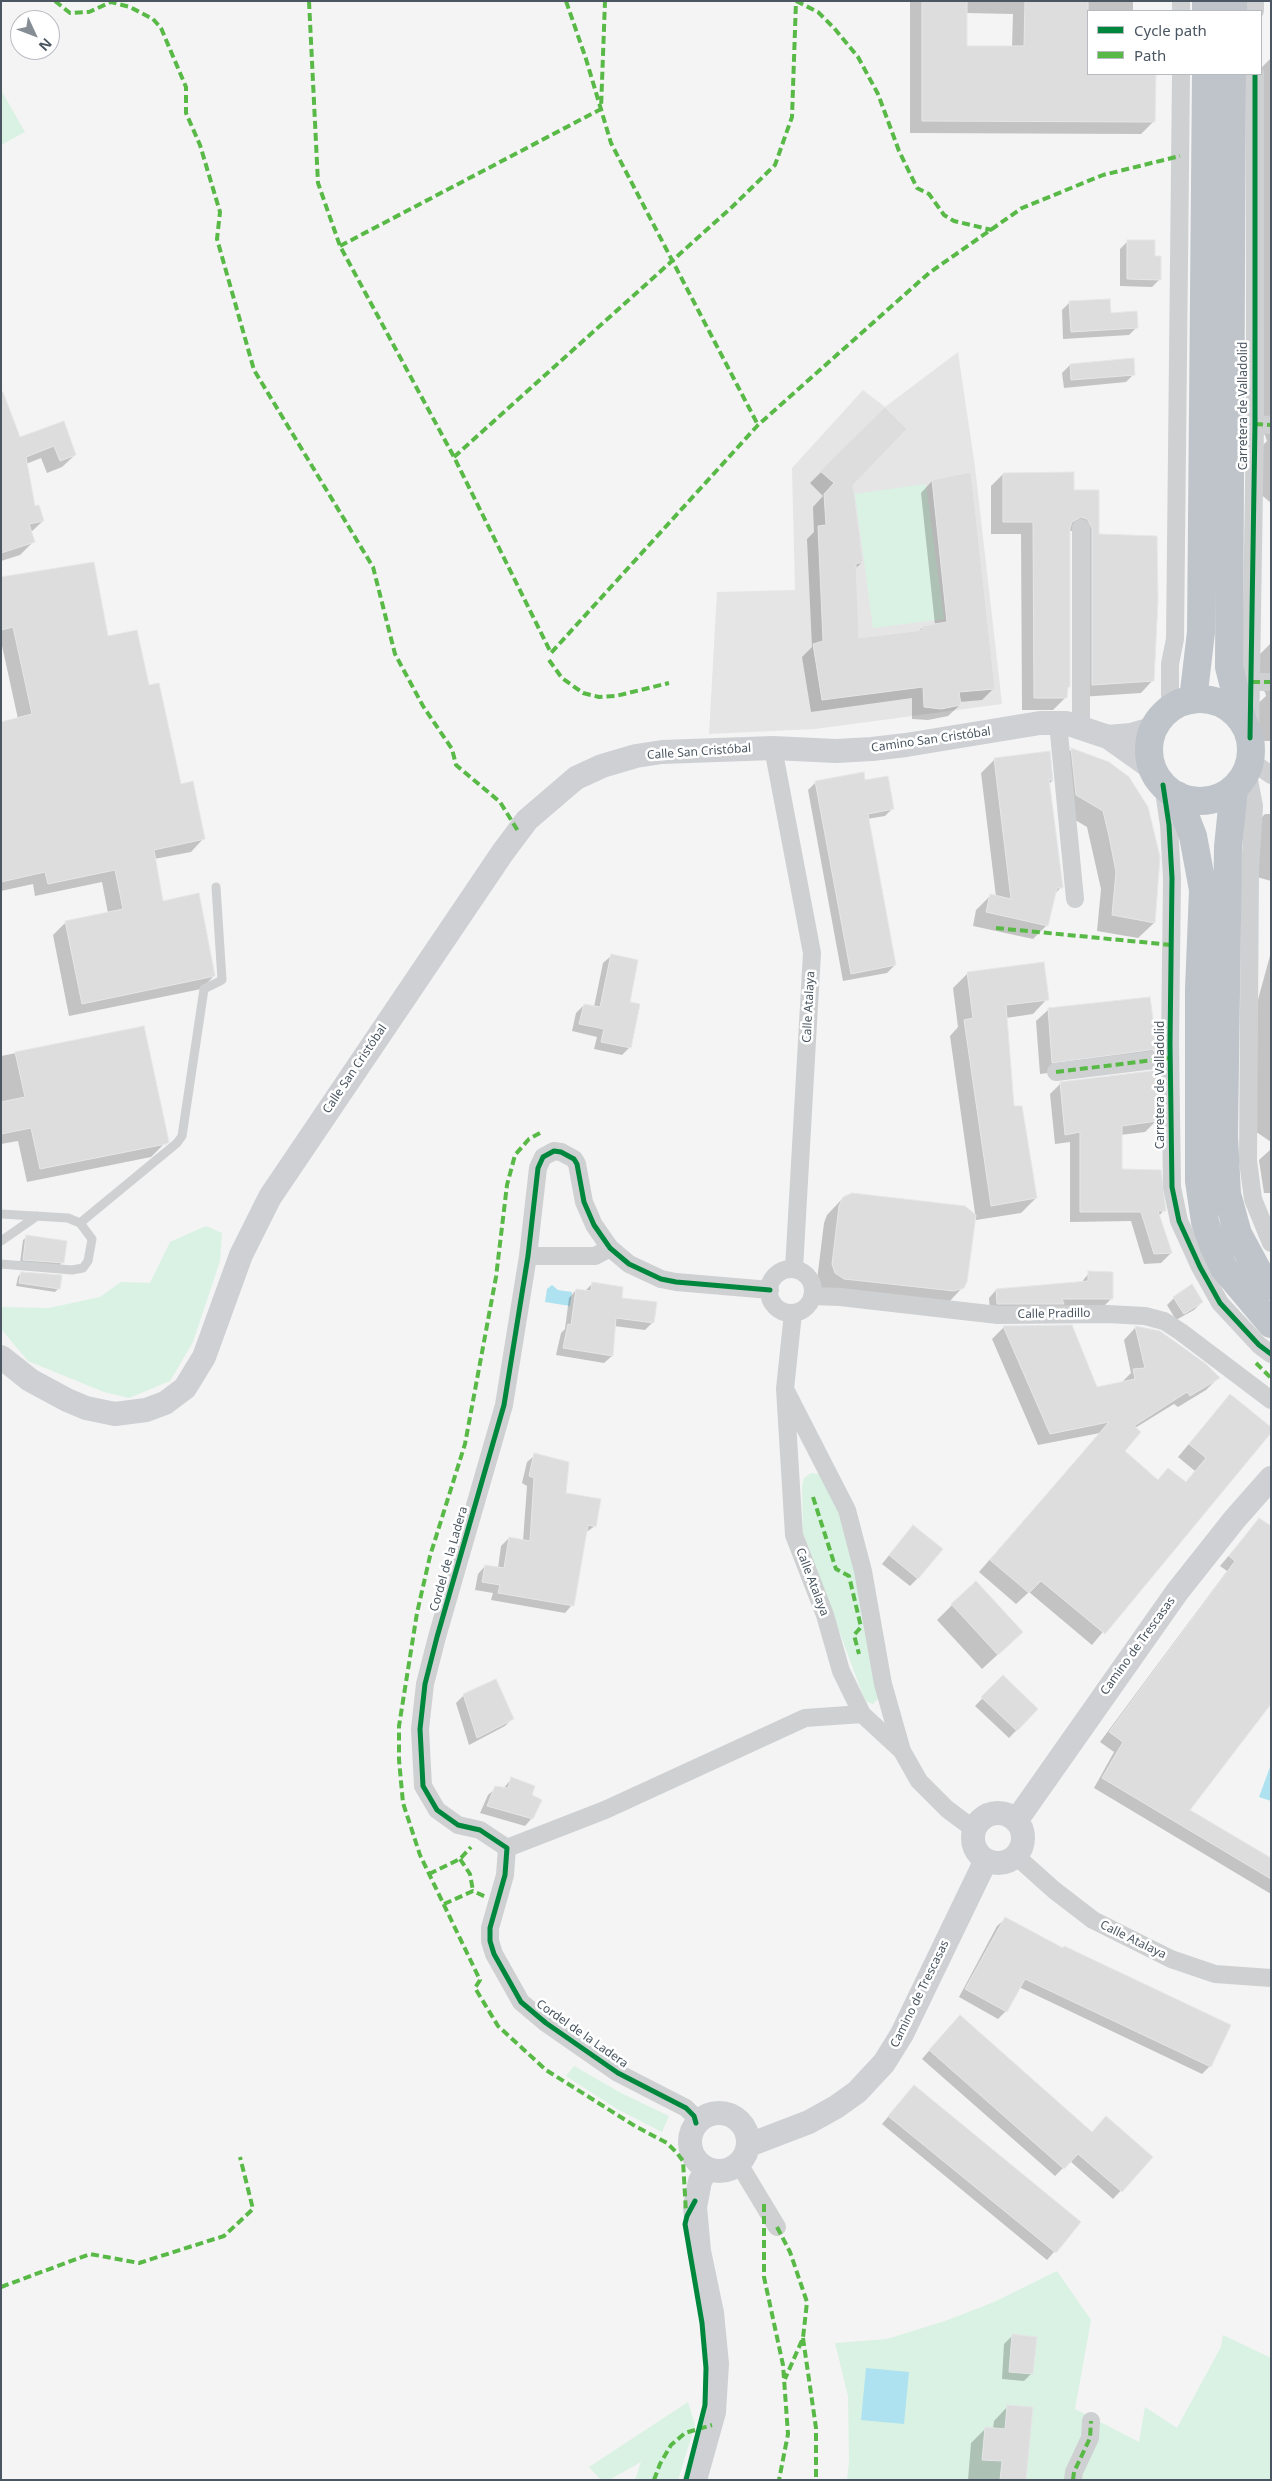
<!DOCTYPE html>
<meta charset="utf-8">
<style>
body{margin:0}
#map{position:relative;width:1272px;height:2481px;overflow:hidden;background:#f4f4f4;font-family:"Noto Sans",sans-serif}
canvas{display:block}
.frame{position:absolute;inset:0;border:2px solid #4a5661;pointer-events:none}
.legend{position:absolute;left:1087px;top:10px;width:175px;height:65px;box-sizing:border-box;background:#fff;border:1px solid #b7bbc0;margin:0;padding:6px 9px;list-style:none;font-size:15px;color:#4a5661}
.legend li{display:flex;align-items:center;gap:10px;height:25px}
.legend b{width:25px;border:1px solid #b7bbc0}
.north{position:absolute;left:10px;top:10px;width:50px;height:50px;box-sizing:border-box;background:#fff;border:1px solid #b7bbc0;border-radius:50%;rotate:133deg;font-size:14px;font-weight:700;line-height:20px;text-align:center;color:#4a5661}
.north::after{content:'';display:block;margin:auto;width:18px;height:22px;background:#868d94;clip-path:polygon(50% 0,100% 100%,50% 72%,0 100%)}
</style>
<div id="map">
<canvas width="1272" height="2481"></canvas>
<div class="frame"></div>
<ul class="legend">
<li><b style="height:6px;background:#00873e"></b>Cycle path</li>
<li><b style="height:6px;background:#58b947"></b>Path</li>
</ul>
<div class="north">N</div>
</div>
<script>
const context = document.querySelector('canvas').getContext('2d');
context.lineJoin = 'round';
function paint(path, color) { context.fillStyle = color; context.fill(path, 'evenodd'); }
const toPath = rows => new Path2D(rows.map(r => 'M' + r).join(''));
function stroke(path, color, width, dash) { context.strokeStyle = color; context.lineWidth = width; context.lineCap = dash ? 'butt' : 'round'; context.setLineDash(dash || []); context.stroke(path); }
function label(font, color, halo, rows, align = 'center') {
  context.font = font + ' "Noto Sans",sans-serif'; context.lineWidth = 5; context.setLineDash([]); context.textBaseline = 'middle'; context.strokeStyle = halo; context.fillStyle = color; for (const [text, x, y, turn = 0] of rows) {
    context.save(); context.translate(x, y); context.rotate((+turn || 0) * Math.PI / 180); context.textAlign = isNaN(turn) ? turn : align; if (halo) context.strokeText(text, 0, 0); context.fillText(text, 0, 0); context.restore();
  }
}
paint(toPath([
 [958,352,975,467,1002,704,815,729,709,734,717,592,795,590,792,468,863,390,885,407]
]), '#e6e5e6');
paint(toPath([
 [1,90,25,132,1,145],
 [926,484,944,619,873,628,855,494],
 [206,1226,222,1233,220,1261,193,1342,170,1381,129,1398,104,1392,28,1361,1,1329,1,1307,49,1308,100,1297,121,1282,150,1283,170,1242],
 [811,1473,819,1474,842,1514,882,1695,873,1704,867,1702,864,1698,803,1533,802,1486,804,1478],
 [574,2066,621,2093,669,2116,662,2132,617,2109,566,2076],
 [1057,2271,1091,2320,1075,2409,1139,2442,1145,2407,1177,2428,1221,2347,1223,2335,1271,2358,1271,2480,847,2480,849,2462,848,2396,835,2343,887,2339,945,2321,994,2302],
 [688,2402,695,2425,678,2480,635,2480,641,2462,609,2480,601,2480,589,2467]
]), '#d9f2e3');
paint(toPath([
 [552,1285,558,1290,572,1292,570,1306,545,1302,547,1289],
 [1270,1767,1271,1767,1271,1801,1259,1797],
 [866,2368,909,2372,904,2424,861,2420]
]), '#aee2f0');
paint(toPath([
 [910,1,1133,1,1133,11,1088,11,1088,74,1154,74,1154,121,1141,134,910,133],
 [966,13,1013,14,1012,47,966,47],
 [1271,58,1271,503,1258,492,1256,452,1267,441,1265,435,1258,430,1261,68],
 [1128,241,1153,257,1160,279,1152,287,1120,286,1120,249],
 [1069,303,1110,314,1137,327,1129,335,1063,339,1062,310],
 [1070,365,1134,374,1126,382,1064,388,1062,373],
 [1,390,19,438,63,422,75,455,62,467,47,473,41,458,26,464,34,507,43,521,30,533,33,542,20,555,1,561],
 [885,409,852,485,862,562,855,569,858,639,918,632,923,627,935,625,921,493,932,481,994,688,982,700,959,702,960,705,948,716,928,720,912,719,912,698,811,712,802,657,812,647,807,539,814,532,813,507,823,496,810,483],
 [1003,474,1073,491,1098,535,1153,680,1141,693,1080,697,1074,531,1069,531,1069,686,1066,689,1066,697,1053,710,1022,710,1021,534,991,534,991,486],
 [1,579,107,638,148,687,180,785,203,839,191,852,154,859,162,902,214,976,201,989,69,1016,53,935,66,922,108,913,102,882,35,896,33,884,1,891,1,723,18,719,1,641],
 [1271,643,1271,741,1252,741,1252,709,1266,696,1265,692,1256,687,1258,656],
 [1071,750,1109,763,1154,923,1138,938,1097,931,1101,889,1087,827,1060,811,1056,765],
 [1049,753,1052,781,1049,784,1061,887,1055,894,1047,925,1033,939,973,926,976,910,990,896,996,897,981,773,995,759],
 [864,781,893,808,885,816,867,819,895,965,887,973,843,981,808,790,816,782],
 [1265,814,1271,814,1271,881,1257,877,1257,822],
 [1271,952,1271,1142,1249,1127,1256,1007],
 [611,956,628,1003,630,1047,622,1055,594,1049,597,1037,572,1031,576,1013,584,1005,594,1007,603,963],
 [967,974,1047,999,1033,1014,1006,1018,1013,1107,1036,1198,1021,1213,976,1220,950,1036,958,1027,953,988],
 [1048,1010,1155,1048,1144,1060,1040,1074,1036,1021],
 [143,1028,167,1141,151,1157,27,1182,18,1141,1,1144,1,1056],
 [1061,1083,1156,1121,1145,1132,1120,1135,1120,1170,1164,1210,1159,1216,1171,1253,1161,1263,1144,1264,1131,1221,1070,1222,1070,1142,1055,1144,1050,1094],
 [1270,1150,1271,1193,1264,1193,1259,1160],
 [843,1198,963,1287,947,1304,820,1289,817,1280,824,1223,827,1215],
 [27,1237,62,1262,59,1266,20,1263,23,1240],
 [21,1273,59,1288,55,1292,16,1286,18,1277],
 [1089,1273,1112,1298,1104,1306,990,1311,989,1298,996,1290,1081,1283],
 [593,1283,620,1299,653,1322,645,1330,614,1326,612,1356,604,1363,556,1355,561,1333,565,1329,569,1298,576,1290,585,1291],
 [1174,1298,1202,1302,1194,1310,1176,1320,1167,1305],
 [1004,1327,1097,1388,1122,1382,1131,1373,1124,1340,1135,1328,1218,1378,1206,1390,1178,1407,1174,1404,1135,1428,1123,1451,1157,1481,1168,1469,1185,1483,1195,1471,1178,1457,1230,1395,1271,1429,1092,1645,1029,1592,1016,1604,979,1572,1100,1433,1038,1445,992,1339],
 [535,1455,565,1494,595,1526,585,1533,572,1605,565,1613,491,1600,493,1593,475,1590,478,1574,485,1566,498,1568,501,1546,509,1538,523,1541,527,1486,522,1483,527,1462],
 [1260,1519,1188,1810,1271,1860,1271,1894,1094,1788,1114,1752,1100,1742,1227,1571,1220,1566],
 [913,1526,918,1578,910,1586,882,1564],
 [952,1605,1006,1647,982,1669,937,1620],
 [1003,1677,1037,1709,1009,1738,975,1706],
 [464,1695,513,1718,505,1726,469,1745,456,1703],
 [512,1778,530,1795,532,1818,525,1826,480,1813,488,1795,496,1788,503,1789],
 [1005,1919,1210,2066,1202,2074,1019,1987,1006,2011,998,2019,959,1997,997,1926],
 [952,2024,1091,2133,1151,2158,1113,2199,1070,2161,1055,2176,922,2059],
 [914,2086,1080,2222,1047,2260,882,2124],
 [1012,2336,1032,2373,1024,2381,1002,2379,1004,2344],
 [1008,2406,1025,2480,968,2480,971,2443,985,2429,993,2429,994,2421]
]), '#0003');
const building = toPath([
 [922,1,967,1,967,46,1024,46,1025,1,1088,1,1088,74,1156,74,1155,122,922,121,922,1],
 [1127,240,1155,240,1155,256,1161,256,1161,280,1127,279,1127,240],
 [1110,299,1111,313,1137,311,1138,328,1071,332,1069,301,1110,299],
 [1134,358,1135,375,1071,380,1070,364,1134,358],
 [1,392,3,392,20,437,64,421,76,455,60,461,54,446,26,457,35,506,39,505,44,521,29,524,35,542,1,553,1,392],
 [885,407,907,429,853,485,863,562,856,564,859,638,923,630,922,626,947,622,932,480,971,472,995,689,959,692,961,705,941,709,924,707,923,687,822,700,813,644,823,641,818,526,826,525,824,494,834,483,820,471,885,407],
 [1074,472,1074,490,1099,490,1099,534,1157,536,1158,600,1154,681,1092,685,1092,528,1087,519,1081,517,1072,522,1070,528,1070,687,1068,687,1067,698,1034,698,1033,522,1003,522,1003,473,1074,472],
 [94,562,108,636,137,630,149,685,159,683,181,784,193,781,205,839,154,850,163,901,199,893,215,976,82,1004,65,921,123,909,115,870,48,884,45,872,1,882,1,722,32,714,13,627,1,630,1,577,94,562],
 [1071,748,1109,762,1129,777,1148,807,1160,857,1155,923,1112,915,1116,872,1109,836,1103,811,1076,795,1071,748],
 [1050,751,1053,781,1049,779,1063,888,1057,888,1048,926,986,912,990,894,1011,899,994,758,1050,751],
 [864,772,865,780,888,776,894,809,868,814,896,965,851,974,815,781,864,772],
 [611,954,638,960,630,1002,640,1004,631,1048,601,1042,604,1029,579,1024,584,1004,600,1007,611,954],
 [1044,962,1049,1000,1006,1005,1014,1106,1022,1106,1037,1198,991,1206,964,1020,973,1018,967,972,1044,962],
 [1150,997,1157,1049,1052,1063,1048,1008,1150,997],
 [144,1026,169,1142,166,1144,40,1169,31,1128,1,1134,1,1102,25,1097,15,1052,144,1026],
 [1159,1070,1157,1121,1122,1126,1122,1169,1161,1170,1166,1211,1158,1211,1172,1253,1154,1254,1141,1212,1080,1212,1080,1132,1065,1135,1060,1082,1159,1070],
 [852,1193,965,1206,976,1215,967,1282,964,1288,954,1291,844,1279,835,1273,832,1264,839,1206,843,1197,852,1193],
 [26,1235,67,1241,64,1263,23,1260,26,1235],
 [1088,1271,1113,1272,1113,1299,1062,1299,1064,1304,997,1304,996,1289,1088,1281,1088,1271],
 [21,1272,62,1275,60,1289,19,1283,21,1272],
 [592,1282,623,1287,622,1298,657,1302,654,1323,616,1318,613,1356,563,1348,568,1324,571,1325,576,1289,591,1291,592,1282],
 [1192,1284,1203,1302,1184,1314,1173,1297,1192,1284],
 [1072,1325,1097,1387,1135,1379,1133,1369,1145,1368,1135,1326,1160,1331,1206,1364,1220,1378,1190,1396,1187,1392,1134,1426,1141,1432,1125,1451,1158,1480,1168,1468,1186,1482,1206,1458,1189,1444,1230,1394,1271,1427,1271,1433,1105,1634,1041,1581,1029,1593,990,1560,1109,1422,1050,1434,1003,1326,1072,1325],
 [534,1453,569,1462,566,1493,601,1499,596,1527,588,1525,574,1606,498,1593,500,1585,482,1582,485,1565,504,1568,509,1537,530,1541,534,1478,529,1476,534,1453],
 [1259,1518,1271,1526,1271,1704,1190,1810,1271,1858,1271,1879,1102,1778,1123,1742,1109,1732,1235,1561,1229,1556,1259,1518],
 [913,1525,943,1549,918,1579,889,1555,913,1525],
 [976,1581,1023,1632,998,1655,951,1604,976,1581],
 [1003,1675,1038,1709,1017,1731,981,1697,1003,1675],
 [496,1679,514,1719,477,1738,463,1694,496,1679],
 [511,1777,535,1786,532,1795,542,1800,533,1819,487,1806,495,1786,508,1788,511,1777],
 [1005,1917,1063,1948,1064,1946,1231,2025,1211,2067,1025,1979,1007,2012,965,1989,1005,1917],
 [960,2015,1092,2132,1106,2116,1153,2157,1122,2192,1078,2154,1064,2169,929,2050,960,2015],
 [914,2085,1081,2222,1056,2253,888,2116,914,2085],
 [1012,2334,1037,2337,1033,2374,1009,2372,1012,2334],
 [1007,2405,1033,2407,1026,2480,1000,2480,1002,2461,982,2460,985,2427,1005,2429,1007,2405]
]);
paint(building, '#ddddde');
stroke(building, '#e5e6e7', 1);
stroke(toPath([
 [1,1214,68,1218,80,1223,92,1239,88,1261,83,1268,72,1270,1,1264],
 [80,1223,177,1143,182,1136,204,989,222,980,216,887],
 [1,1241,37,1216]
]), '#ced0d2', 9);
stroke(toPath([
 [1181,11,1181,1],
 [1255,11,1255,1],
 [1255,424,1271,425],
 [1252,682,1271,682],
 [1170,709,1170,664,1175,639,1181,74],
 [1058,723,1075,899],
 [1081,727,1081,528],
 [1250,738,1255,424,1255,74],
 [773,748,812,953,794,1269],
 [1251,761,1271,775],
 [1247,770,1254,806,1250,870,1248,1161,1253,1199,1271,1243],
 [1163,785,1169,825,1172,878,1170,1044,1172,1187,1179,1221,1200,1267,1220,1303,1259,1345,1271,1354],
 [1056,1072,1170,1058],
 [528,1256,595,1256,610,1248],
 '769 1291a22 22 0 1 1 44 0a22 22 0 1 1-44 0Z',
 [812,1296,840,1297,998,1315,1107,1314,1145,1316,1164,1321,1181,1332,1271,1400],
 [793,1313,785,1389,794,1535,825,1615,841,1671,862,1714,902,1751],
 [785,1389,847,1510,863,1571,883,1684,902,1751,919,1781,947,1809,975,1830],
 [507,1848,605,1810,805,1718,862,1714],
 [1016,1856,1054,1890,1093,1920,1171,1959,1215,1974,1271,1978],
 [696,2123,694,2116,686,2108,618,2073,546,2023,521,2002,494,1954,490,1941,490,1928,505,1875,507,1848,480,1830,458,1825,437,1810,423,1786,420,1729,425,1684,437,1637,504,1405,528,1256,538,1168,543,1157,554,1151,561,1152,574,1159,577,1164,584,1202,594,1225,610,1248,629,1264,661,1279,676,1282,770,1290],
 [739,2164,777,2227],
 [1073,2480,1074,2472,1090,2438,1091,2421]
]), '#ced0d2', 18);
stroke(toPath([
 [1108,737,1131,735,1155,728],
 [1,1357,30,1380,67,1400,86,1408,115,1414,146,1410,165,1403,185,1388,204,1357,241,1255,270,1197,503,852,527,820,576,778,602,766,636,756,662,752,773,748,836,751,872,749,906,745,1040,723,1066,723,1108,737,1153,769],
 '973 1838a25 25 0 1 1 50 0a25 25 0 1 1-50 0Z',
 [1016,1821,1177,1592,1234,1520,1271,1478],
 '690 2142a29 29 0 1 1 58 0a29 29 0 1 1-58 0Z',
 [749,2145,809,2122,836,2107,857,2092,884,2063,902,2034,986,1860],
 [695,2480,714,2412,717,2364,712,2313,699,2251,695,2207,700,2181,707,2169]
]), '#ced0d4', 24);
stroke(toPath([
 [1206,11,1206,1],
 [1233,11,1233,1],
 [1232,74,1229,667,1243,722],
 '1149 750a51 51 0 1 1 102 0a51 51 0 1 1-102 0Z',
 [1193,700,1201,632,1206,74],
 [1234,788,1228,847,1224,1136,1227,1194,1238,1234,1259,1273,1271,1286],
 [1177,795,1193,836,1203,890,1199,989,1199,1181,1205,1222,1213,1245,1224,1268,1271,1324]
]), '#bec4c9', 28);
stroke(toPath([
 [55,1,70,13,89,12,111,2,130,7,153,19,161,28,186,87,186,113,200,145,220,212,217,239,254,370,373,567,395,654,423,706,452,749,456,765,500,802,518,831],
 [309,1,318,183,340,246,454,457,551,653,758,425,929,273,1022,208,1103,175,1180,156],
 [566,1,586,59,611,143,758,425],
 [796,1,818,12,834,28,858,57,878,94,899,151,917,188,929,194,944,215,954,221,992,230],
 [340,246,601,109,605,1],
 [1255,424,1271,425],
 [454,457,732,207,775,165,792,117,796,1],
 [549,660,562,678,583,693,599,697,616,696,669,683],
 [1252,682,1271,682],
 [996,928,1172,945],
 [1056,1072,1170,1058],
 [540,1133,529,1139,515,1155,507,1185,496,1277,465,1444,430,1556,417,1613,399,1726,399,1760,403,1803,420,1855,480,1980,475,1988,498,2026,546,2070,635,2126,667,2143,677,2153,683,2161,686,2212],
 [1256,1363,1271,1378],
 [813,1497,836,1569,849,1576,861,1627,854,1635,859,1654],
 [460,1859,470,1874,473,1891],
 [429,1874,460,1859,471,1847],
 [444,1904,473,1891,486,1897],
 [764,2204,764,2277,783,2365,788,2434,779,2480],
 [777,2227,790,2252,807,2302,803,2338,785,2379],
 [1,2287,90,2254,139,2263,224,2236,253,2209,240,2157],
 [803,2338,816,2428,816,2480],
 [654,2480,660,2464,671,2445,685,2433,712,2425],
 [1073,2480,1074,2472,1090,2438,1091,2421]
]), '#58b947', 4, [8, 4]);
stroke(toPath([
 [1250,738,1255,424,1255,74],
 [1163,785,1169,825,1172,878,1170,1044,1172,1187,1179,1221,1200,1267,1220,1303,1259,1345,1271,1354],
 [696,2123,694,2116,686,2108,618,2073,546,2023,521,2002,494,1954,490,1941,490,1928,505,1875,507,1848,480,1830,458,1825,437,1810,423,1786,420,1729,425,1684,437,1637,504,1405,528,1256,538,1168,543,1157,554,1151,561,1152,574,1159,577,1164,584,1202,594,1225,610,1248,629,1264,661,1279,676,1282,770,1290],
 [686,2480,705,2405,706,2368,702,2323,685,2224,687,2216,695,2201]
]), '#00873e', 5);
label('12px', '#4a5661', '#fff', [
 ["Carretera de Valladolid",1244,406,-90],
 ["Camino San Cristóbal",931,740,-8],
 ["Calle San Cristóbal",699,752,-4],
 ["Calle Atalaya",809,1007,-87],
 ["Calle San Cristóbal",355,1069,-56],
 ["Carretera de Valladolid",1161,1085,-90],
 ["Calle Pradillo",1054,1314,-1],
 ["Cordel de la Ladera",449,1559,-74],
 ["Calle Atalaya",812,1582,69],
 ["Camino de Trescasas",1138,1646,-54],
 ["Calle Atalaya",1133,1940,26],
 ["Camino de Trescasas",920,1994,-64],
 ["Cordel de la Ladera",582,2034,35]
]);
</script>
